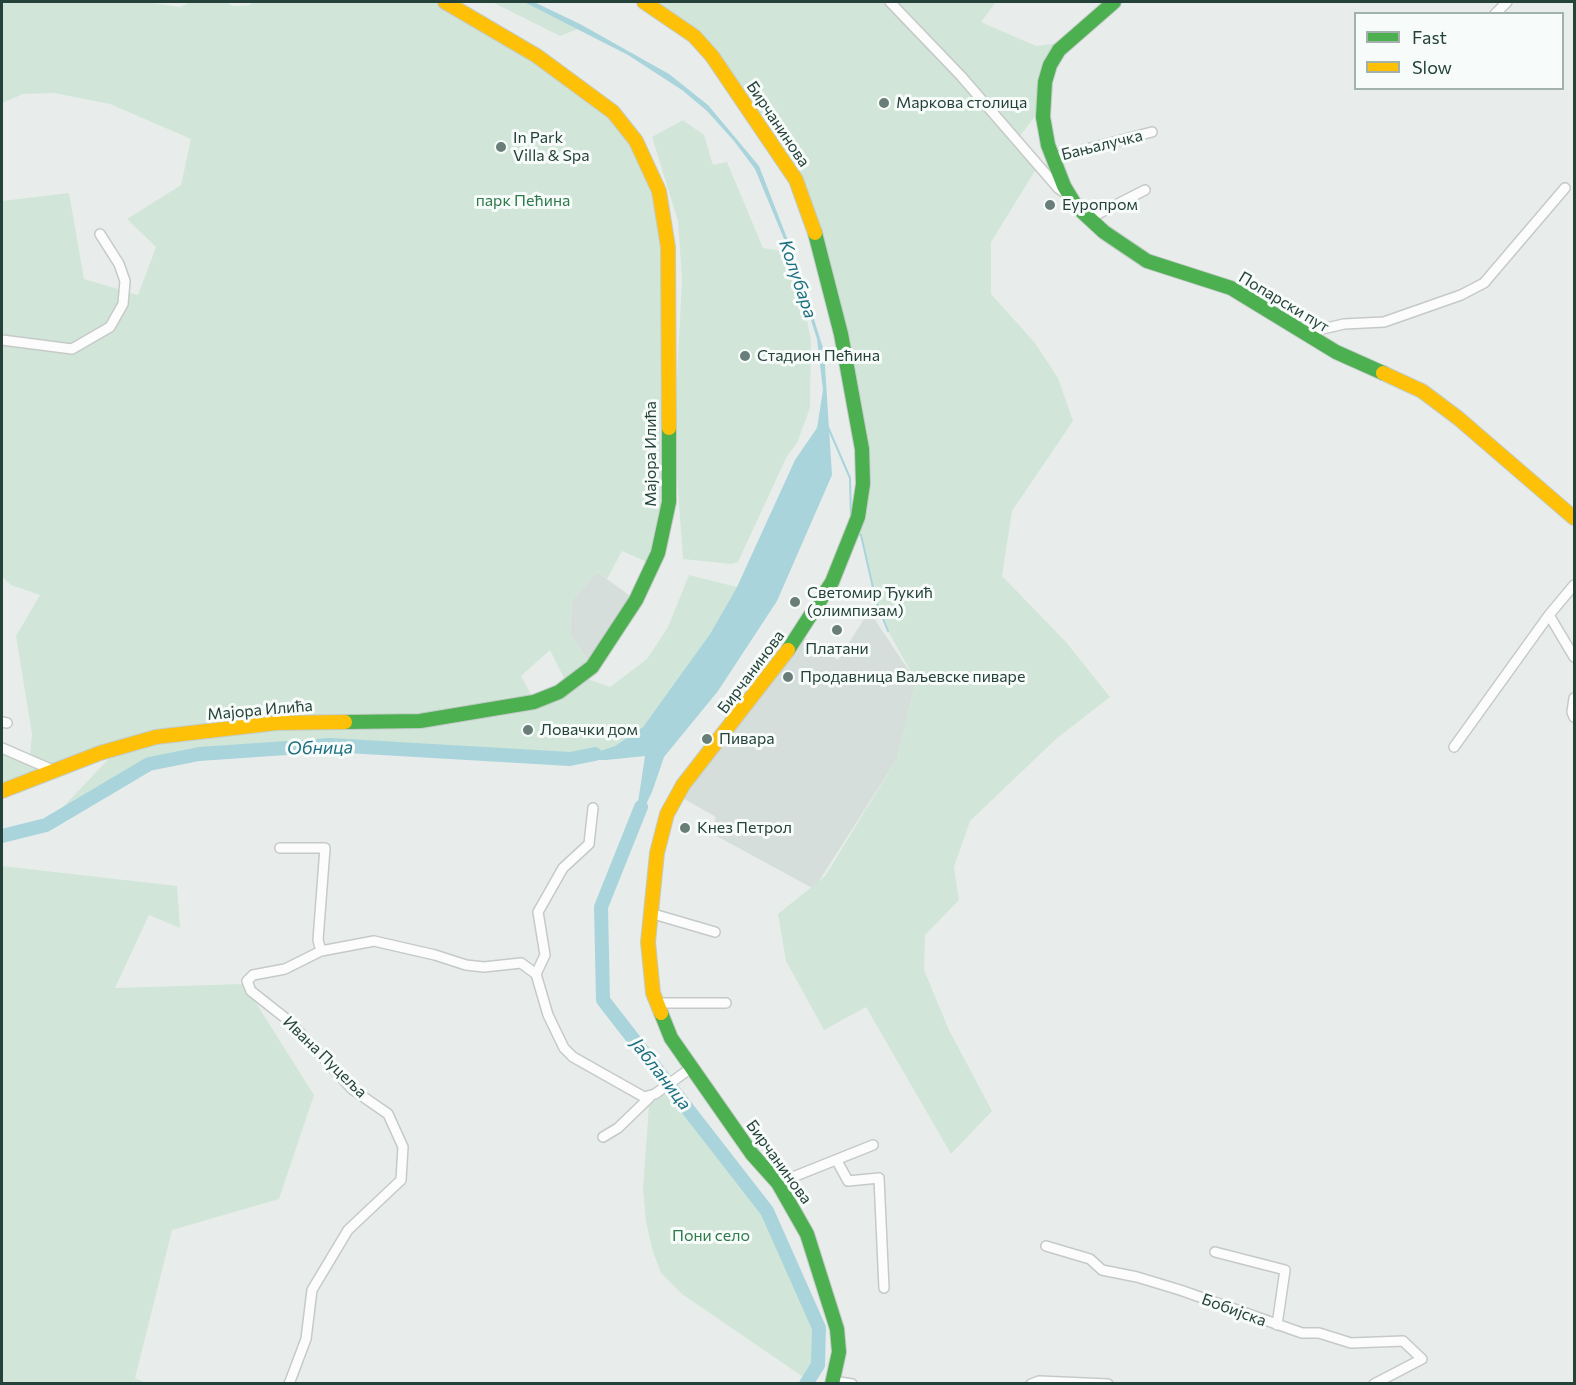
<!DOCTYPE html>
<meta charset="utf-8">
<style>
body{margin:0}
#map{position:relative;width:1576px;height:1385px;overflow:hidden;background:#e8edeb;font-family:Commissioner,sans-serif}
canvas{display:block}
.frame{position:absolute;inset:0;border:3px solid #24423a;pointer-events:none}
.legend{position:absolute;left:1354px;top:12px;width:210px;height:78px;box-sizing:border-box;background:#f7fbf9;border:2px solid #a3b1ad;margin:0;padding:8px 10px;list-style:none;font-size:18px;color:#24423a}
.legend li{display:flex;align-items:center;gap:12px;height:30px}
.legend b{width:30px;border:2px solid #a3b1ad}
</style>
<div id="map">
<canvas width="1576" height="1385"></canvas>
<div class="frame"></div>
<ul class="legend">
<li><b style="height:8px;background:#4caf50"></b>Fast</li>
<li><b style="height:8px;background:#ffc107"></b>Slow</li>
</ul>
</div>
<script>
const context = document.querySelector('canvas').getContext('2d');
context.lineJoin = 'round';
function paint(path, color) { context.fillStyle = color; context.fill(path, 'evenodd'); }
const toPath = rows => new Path2D(rows.map(r => 'M' + r).join(''));
function stroke(path, color, width, dash) { context.strokeStyle = color; context.lineWidth = width; context.lineCap = dash ? 'butt' : 'round'; context.setLineDash(dash || []); context.stroke(path); }
function label(font, color, halo, rows, align = 'center') {
  context.font = font + ' Commissioner,sans-serif'; context.lineWidth = 6; context.setLineDash([]); context.textBaseline = 'middle'; context.strokeStyle = halo; context.fillStyle = color; for (const [text, x, y, turn = 0] of rows) {
    context.save(); context.translate(x, y); context.rotate((+turn || 0) * Math.PI / 180); context.textAlign = isNaN(turn) ? turn : align; if (halo) context.strokeText(text, 0, 0); context.fillText(text, 0, 0); context.restore();
  }
}
paint(toPath([
 [597,572,636,600,592,667,570,633,572,600],
 [869,611,916,681,897,759,814,889,711,833,716,817,679,796,772,683,803,637,838,660]
]), '#d6dedb');
paint(toPath([
 [2,2,145,2,180,7,190,2,226,2,233,6,250,5,253,2,445,2,624,123,665,222,667,520,654,565,622,551,607,579,597,572,572,600,570,633,592,667,582,677,610,687,647,659,668,627,689,575,737,587,710,634,643,727,615,746,573,760,330,745,199,754,149,764,46,825,119,748,2,791,2,753,30,756,32,734,16,636,40,595,11,585,2,577,2,201,69,193,84,279,138,295,156,247,127,219,181,185,191,139,110,104,54,93,23,94,2,103],
 [550,650,568,686,535,702,521,676],
 [492,2,524,2,578,29,560,36],
 [644,2,996,2,981,22,1036,46,1067,42,1059,50,1043,106,1016,141,1038,166,991,242,991,294,1035,343,1058,378,1073,421,1012,511,1002,576,1066,642,1110,697,1056,739,970,821,954,867,959,900,925,935,924,970,949,1030,992,1111,951,1154,866,1007,824,1030,786,961,778,914,825,876,897,759,916,681,888,631,876,601,861,535,854,532,863,465,805,200,712,56],
 [683,120,704,135,713,165,727,162,763,248,781,251,805,311,811,340,810,408,797,443,787,456,738,562,731,564,683,559,674,436,682,279,678,221,652,137],
 [2,866,177,886,180,928,149,915,115,988,244,984,314,1095,279,1199,172,1230,135,1378,146,1383,2,1384],
 [672,1089,716,1142,767,1211,819,1328,818,1365,809,1381,682,1294,661,1273,653,1252,646,1222,643,1189,649,1105]
]), '#d1e6d8');
paint(toPath([
 [524,2,534,2,580,24,669,74,708,105,759,166,794,256,824,351,832,475,777,601,718,691,664,757,652,792,634,829,645,756,606,760,573,760,615,746,643,727,710,634,737,587,795,460,817,428,823,390,817,339,789,251,755,169,734,141,707,111,682,90,628,55]
]), '#a9d4db');
stroke(toPath([
 [828,427,850,478,851,519],
 [856,533,861,535,876,601,888,631]
]), '#a9d4db', 2);
stroke(toPath([
 [641,807,601,907,603,1000,767,1211,819,1328,818,1365,806,1384],
 [2,836,46,825,149,764,199,754,330,745,570,759,595,754]
]), '#a9d4db', 14);
const street = toPath([
 [890,2,961,76,1058,188,1065,193],
 [1495,14,1507,2],
 [1052,158,1152,132],
 [1088,219,1145,190],
 [1305,333,1344,324,1384,322,1461,295,1484,283,1565,188],
 [2,340,72,349,110,327,123,304,125,281,119,264,100,234],
 [1549,615,1574,657],
 [1574,698,1572,712,1574,717],
 [2,722,7,723],
 [1454,747,1549,615,1574,585],
 [2,748,55,771],
 [280,848,325,848,318,940,321,951],
 [650,913,715,932],
 [536,974,545,955,538,912,563,868,589,844,593,808],
 [656,1003,726,1003],
 [603,1137,618,1128,650,1097],
 [837,1161,848,1181,879,1178,884,1288],
 [778,1183,873,1145],
 [1046,1246,1090,1259,1102,1270,1137,1277,1180,1290,1302,1333,1319,1333,1351,1343,1403,1341,1422,1359,1374,1384],
 [1215,1252,1285,1270,1277,1325],
 [833,1381,852,1384],
 [289,1384,306,1339,312,1290,348,1230,401,1180,403,1147,388,1114,352,1089,289,1021,251,991,247,981,253,975,285,969,321,951,374,941,435,955,466,965,484,967,521,963,536,974,548,1015,564,1048,573,1057,644,1097,655,1094,691,1068],
 [1031,1384,1039,1381,1108,1384]
]);
const fast = toPath([
 [1114,2,1059,50,1050,65,1045,82,1043,117,1048,145,1064,186,1076,206,1104,232,1147,261,1231,288,1336,352,1383,373],
 [788,650,832,582,858,517,863,484,862,449,841,334,815,233],
 [345,722,420,721,534,702,559,692,592,667,636,600,658,553,669,502,669,428],
 [661,1013,671,1038,752,1154,778,1183,807,1234,837,1329,839,1352,832,1384]
]);
const slow = toPath([
 [445,2,537,56,613,112,636,141,659,191,668,247,669,428],
 [644,2,694,36,712,56,796,180,815,233],
 [1383,373,1422,391,1458,418,1574,518],
 [2,791,100,753,156,737,276,723,345,722],
 [661,1013,653,993,648,942,657,853,667,814,683,785,788,650]
]);
stroke(street, '#c5cac8', 12);
stroke(fast, '#c3cbc8', 16);
stroke(slow, '#c3cbc8', 16);
stroke(street, '#fcfcfc', 9);
stroke(fast, '#4caf50', 14);
stroke(slow, '#ffc107', 14);
for (const [x, y, r, color] of [
 [884,103,6,"#697e78"],
 [501,147,6,"#697e78"],
 [1050,205,6,"#697e78"],
 [745,356,6,"#697e78"],
 [795,602,6,"#697e78"],
 [837,630,6,"#697e78"],
 [788,677,6,"#697e78"],
 [528,730,6,"#697e78"],
 [707,739,6,"#697e78"],
 [685,828,6,"#697e78"]
]) { const dot = new Path2D(); dot.arc(x, y, r, 0, 2 * Math.PI); context.fillStyle = color; context.fill(dot); stroke(dot, '#f7fbf9', 2); }
label('16px', '#24423a', '#f7fbf9', [
 ["Маркова столица",896,103],
 ["In Park",513,138],
 ["Villa & Spa",513,156],
 ["Еуропром",1062,205],
 ["Стадион Пећина",757,356],
 ["Светомир Ђукић",807,593],
 ["(олимпизам)",807,611],
 ["Платани",837,649,"center"],
 ["Продавница Ваљевске пиваре",800,677],
 ["Ловачки дом",540,730],
 ["Пивара",719,739],
 ["Кнез Петрол",697,828]
], 'left');
label('16px', '#24423a', '#f7fbf9', [
 ["Бирчанинова",778,124,56],
 ["Бањалучка",1102,145,-14],
 ["Попарски пут",1284,302,31],
 ["Мајора Илића",651,454,-90],
 ["Бирчанинова",751,672,-53],
 ["Мајора Илића",260,710,-5],
 ["Ивана Пуцеља",325,1057,44],
 ["Бирчанинова",779,1162,54],
 ["Бобијска",1234,1310,20]
]);
label('16px', '#2d7a4b', '#f7fbf9', [
 ["парк Пећина",523,201],
 ["Пони село",711,1236]
]);
label('italic 18px', '#1c6f80', '#f7fbf9', [
 ["Колубара",798,279,71],
 ["Обница",320,748,-1],
 ["Јабланица",661,1074,52]
]);
</script>
